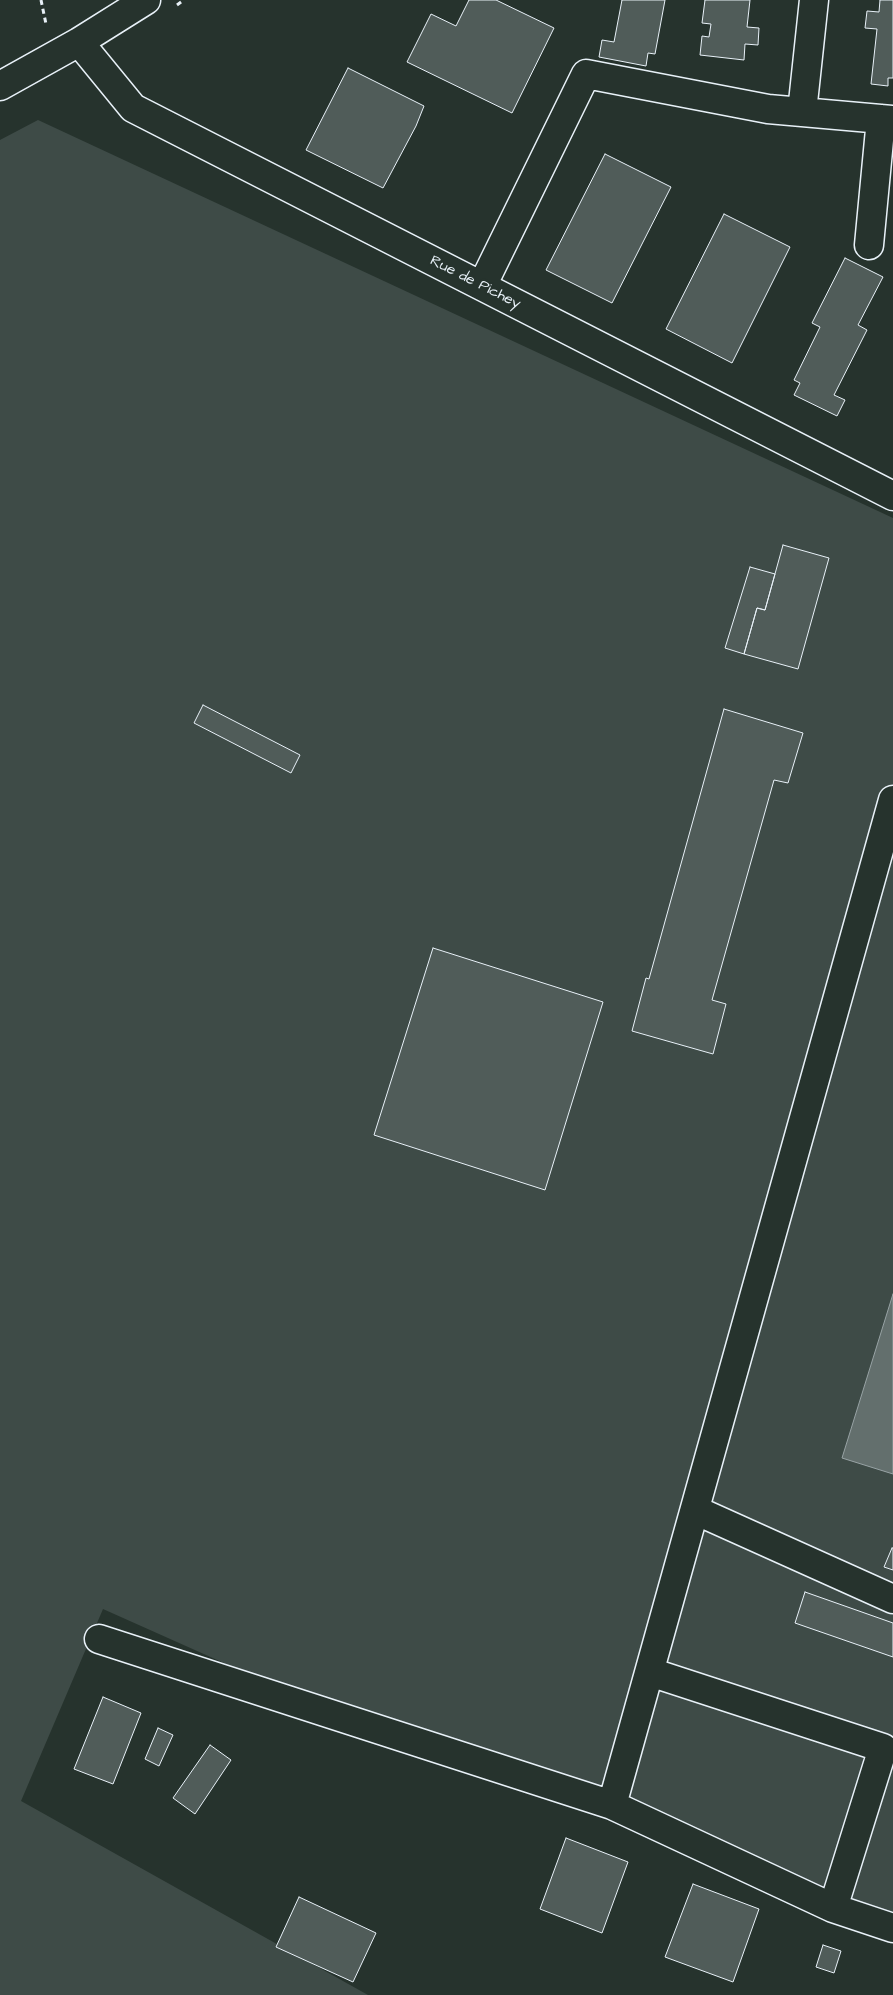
<!DOCTYPE html>
<style>
body{margin:0}
canvas{display:block;background:#26332d}
</style>
<canvas width="893" height="1995"></canvas>
<script>
const context = document.querySelector('canvas').getContext('2d');
context.lineJoin = 'round';
function paint(path, color) { context.fillStyle = color; context.fill(path, 'evenodd'); }
const toPath = rows => new Path2D(rows.map(r => 'M' + r).join(''));
function stroke(path, color, width, dash) { context.strokeStyle = color; context.lineWidth = width; context.lineCap = dash ? 'butt' : 'round'; context.setLineDash(dash || []); context.stroke(path); }
function label(font, color, halo, rows, align = 'center') {
  context.font = font + ' "Architects Daughter",sans-serif'; context.lineWidth = 4.5; context.setLineDash([]); context.textBaseline = 'middle'; context.strokeStyle = halo; context.fillStyle = color; for (const [text, x, y, turn = 0] of rows) {
    context.save(); context.translate(x, y); context.rotate((+turn || 0) * Math.PI / 180); context.textAlign = isNaN(turn) ? turn : align; if (halo) context.strokeText(text, 0, 0); context.fillText(text, 0, 0); context.restore();
  }
}
paint(toPath([
 [38,120,893,518,893,1914,392,1738,103,1609,21,1801,368,1995,0,1995,0,140]
]), '#3e4b47');
const water = toPath([
 [893,1294,893,1474,842,1458,893,1294]
]);
paint(water, '#636f6d');
stroke(water, '#98a3a5', 1);
const building = toPath([
 [469,0,496,0,554,28,512,113,407,62,431,14,456,26,469,0],
 [622,0,665,0,655,54,648,53,646,66,599,57,602,40,614,42,622,0],
 [705,0,750,0,747,27,759,28,758,45,745,44,744,60,700,55,702,36,709,37,711,24,702,23,705,0],
 [880,0,893,0,893,78,888,78,888,86,871,84,877,29,865,28,867,11,879,12,880,0],
 [348,68,424,106,416,126,383,188,306,150,348,68],
 [605,154,671,187,612,303,546,270,605,154],
 [724,214,790,247,732,363,666,329,724,214],
 [845,258,883,277,858,325,867,330,834,395,845,400,837,416,794,395,800,383,794,380,820,327,812,323,845,258],
 [783,545,829,558,798,669,744,654,757,608,765,610,783,545],
 [750,567,775,574,765,610,757,608,744,654,725,648,750,567],
 [203,705,300,755,291,773,194,723,203,705],
 [724,709,803,733,788,783,774,780,712,1000,726,1004,713,1054,632,1031,646,978,649,979,724,709],
 [433,948,603,1002,545,1190,374,1135,433,948],
 [892,1548,893,1548,893,1570,884,1567,892,1548],
 [805,1592,893,1623,893,1657,795,1623,805,1592],
 [103,1697,141,1713,113,1784,74,1769,103,1697],
 [158,1728,173,1735,159,1766,145,1759,158,1728],
 [210,1745,231,1760,195,1814,173,1798,210,1745],
 [566,1838,628,1862,602,1933,540,1909,566,1838],
 [693,1884,759,1909,733,1982,665,1957,693,1884],
 [299,1897,376,1933,353,1982,276,1947,299,1897],
 [823,1945,841,1951,834,1973,816,1967,823,1945]
]);
paint(building, '#505c59');
stroke(building, '#e8f1f8', 1);
const minor = toPath([
 [79,42,133,108,893,496],
 [0,86,79,42,146,0],
 [802,112,814,0],
 [869,245,881,119],
 [482,286,586,74,768,109,893,120],
 [695,1510,893,1599],
 [99,1639,612,1805],
 [650,1672,883,1748,833,1908,612,1805,893,800],
 [833,1908,893,1928]
]);
stroke(minor, '#e8f1f8', 31);
stroke(toPath([
 [41,0,46,24],
 [177,5,184,0]
]), '#e8f1f8', 3, [5, 4]);
stroke(minor, '#26332d', 28);
label('15px', '#e8f1f8', '#26332d', [
 ["Rue de Pichey",475,283,27]
]);
</script>
